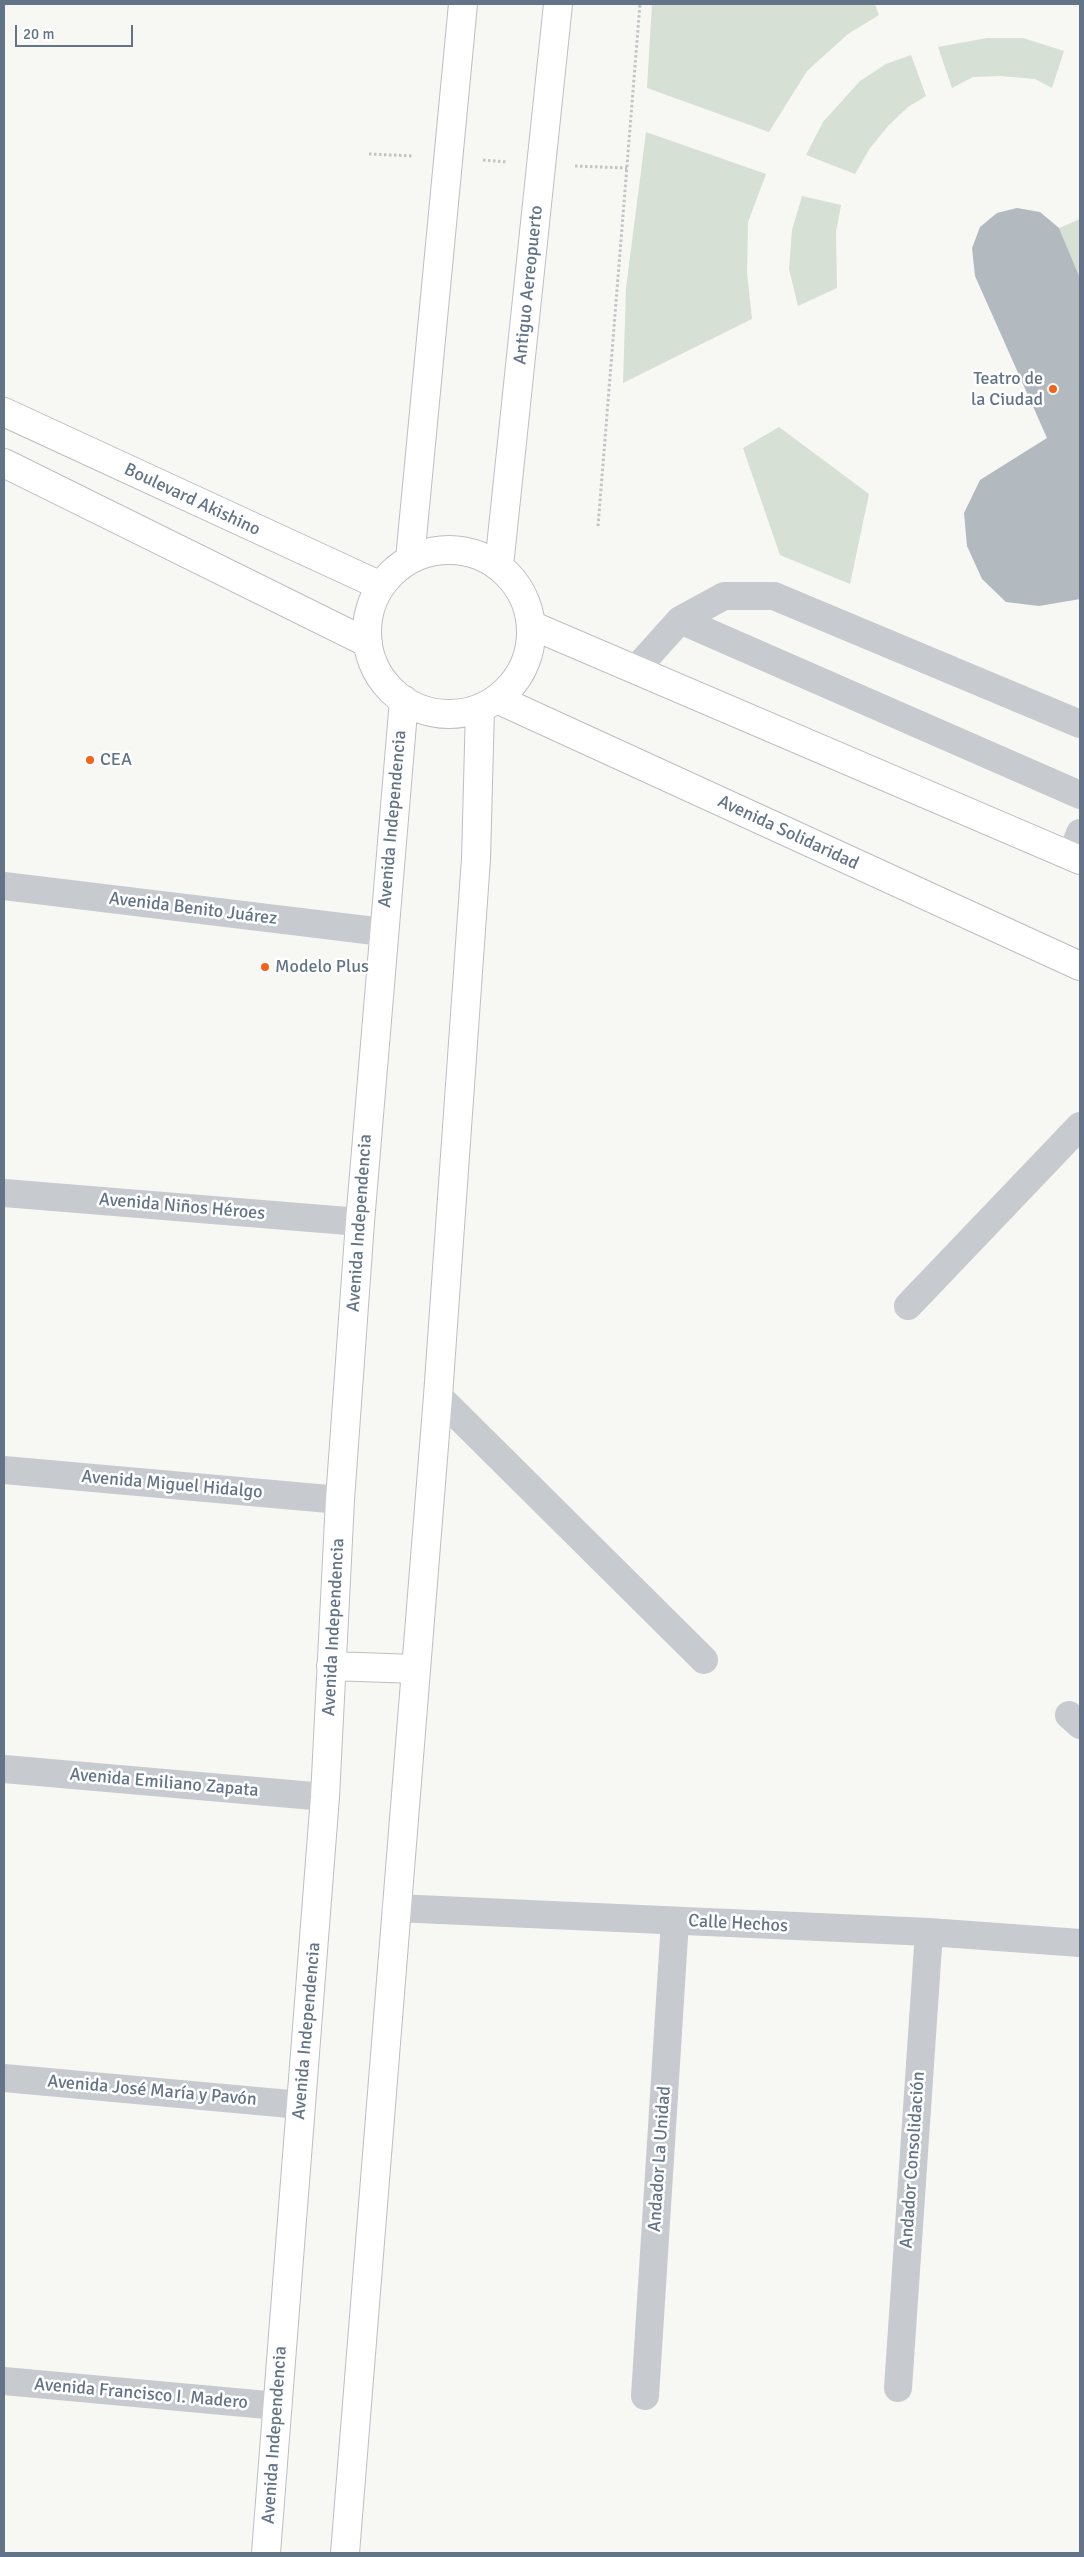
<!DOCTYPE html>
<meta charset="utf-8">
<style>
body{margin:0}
#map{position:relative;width:1084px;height:2557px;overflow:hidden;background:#f7f7f4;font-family:Signika,sans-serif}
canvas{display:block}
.frame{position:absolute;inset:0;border:5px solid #637488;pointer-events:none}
.scale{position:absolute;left:15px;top:25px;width:118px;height:22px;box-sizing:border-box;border:2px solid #637488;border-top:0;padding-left:6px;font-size:15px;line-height:18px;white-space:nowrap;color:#637488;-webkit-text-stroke:4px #fff;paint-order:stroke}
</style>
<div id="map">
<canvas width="1084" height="2557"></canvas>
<div class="frame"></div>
<div class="scale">20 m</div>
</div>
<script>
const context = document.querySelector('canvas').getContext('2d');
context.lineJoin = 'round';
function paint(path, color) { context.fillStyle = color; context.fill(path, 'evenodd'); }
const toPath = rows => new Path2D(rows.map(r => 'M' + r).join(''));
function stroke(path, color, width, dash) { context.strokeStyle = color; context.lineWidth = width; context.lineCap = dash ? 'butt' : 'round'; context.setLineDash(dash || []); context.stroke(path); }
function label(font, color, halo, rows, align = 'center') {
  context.font = font + ' Signika,sans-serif'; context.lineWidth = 5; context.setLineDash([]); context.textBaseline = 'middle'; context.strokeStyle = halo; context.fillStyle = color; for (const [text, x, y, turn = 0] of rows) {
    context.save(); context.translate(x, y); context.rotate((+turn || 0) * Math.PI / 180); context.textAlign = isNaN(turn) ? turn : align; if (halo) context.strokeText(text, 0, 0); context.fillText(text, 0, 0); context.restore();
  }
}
paint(toPath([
 [652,4,875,4,879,15,848,34,807,71,769,132,647,88],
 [987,38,1023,38,1064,51,1052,88,1035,79,1001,76,973,77,952,88,938,47],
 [911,55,926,96,908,107,889,125,870,148,855,174,806,155,823,122,860,81,886,64],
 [646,132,766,174,748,222,747,272,752,319,623,383,626,288],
 [802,196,841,205,836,232,837,288,798,306,789,269,792,230],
 [1080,219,1080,278,1059,228],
 [779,427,869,494,850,584,780,555,743,448]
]), '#d7e0d4');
paint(toPath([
 [1017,208,1040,212,1059,228,1080,278,1080,599,1039,606,1006,602,982,579,967,546,964,513,980,480,1047,438,975,276,972,248,980,227,997,213]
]), '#b2b9bf');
const major = toPath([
 [4,412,381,586],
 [4,463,368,643],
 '367 632a82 82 0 1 1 164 0a82 82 0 1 1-164 0Z',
 [410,559,463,4],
 [499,566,558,4],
 [531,625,1080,860],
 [497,699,1080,966],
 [331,1666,416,1669],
 [266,2553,325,1797,340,1500,360,1222,404,700],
 [345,2553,438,1396,476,859,480,708]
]);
stroke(major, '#bcbfc3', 30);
stroke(toPath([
 [369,154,414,156],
 [483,160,507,162],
 [575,166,627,168],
 [598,526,640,4]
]), '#c2c4c6', 3, [2.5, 2.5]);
stroke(toPath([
 [680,620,1080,795],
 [636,669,680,620,724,596,774,596,1080,724],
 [1071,856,1080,833],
 [4,886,383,932],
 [4,1193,360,1222],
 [908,1306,1080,1126],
 [438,1396,704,1660],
 [4,1470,340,1500],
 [1069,1715,1080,1725],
 [4,1769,325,1797],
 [396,1908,929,1932,1080,1943],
 [4,2078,301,2105],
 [4,2381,278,2406],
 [898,2388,929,1932],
 [645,2396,675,1921]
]), '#c7cace', 28);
stroke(major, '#fff', 28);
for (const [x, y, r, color] of [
 [1053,389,5,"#f46217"],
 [90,760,5,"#f46217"],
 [265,967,5,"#f46217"]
]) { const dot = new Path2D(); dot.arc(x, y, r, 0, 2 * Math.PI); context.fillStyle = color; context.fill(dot); stroke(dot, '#fff', 2); }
label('18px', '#637488', '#fff', [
 ["Antiguo Aereopuerto",529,285,-84],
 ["Boulevard Akishino",192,500,25],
 ["Avenida Independencia",393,819,-85],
 ["Avenida Solidaridad",788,833,25],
 ["Avenida Benito Juárez",193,909,7],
 ["Avenida Niños Héroes",182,1207,5],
 ["Avenida Independencia",360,1223,-86],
 ["Avenida Miguel Hidalgo",172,1485,5],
 ["Avenida Independencia",334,1627,-87],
 ["Avenida Emiliano Zapata",164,1783,5],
 ["Calle Hechos",738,1924,3],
 ["Avenida Independencia",307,2031,-85],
 ["Avenida José María y Pavón",152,2091,5],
 ["Andador La Unidad",660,2159,-86],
 ["Andador Consolidación",913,2160,-86],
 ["Avenida Francisco I. Madero",141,2394,5],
 ["Avenida Independencia",275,2435,-86]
]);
label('18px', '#637488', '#fff', [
 ["Teatro de",1043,379,"right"],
 ["la Ciudad",1043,400,"right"],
 ["CEA",100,760],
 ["Modelo Plus",275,967]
], 'left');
</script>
